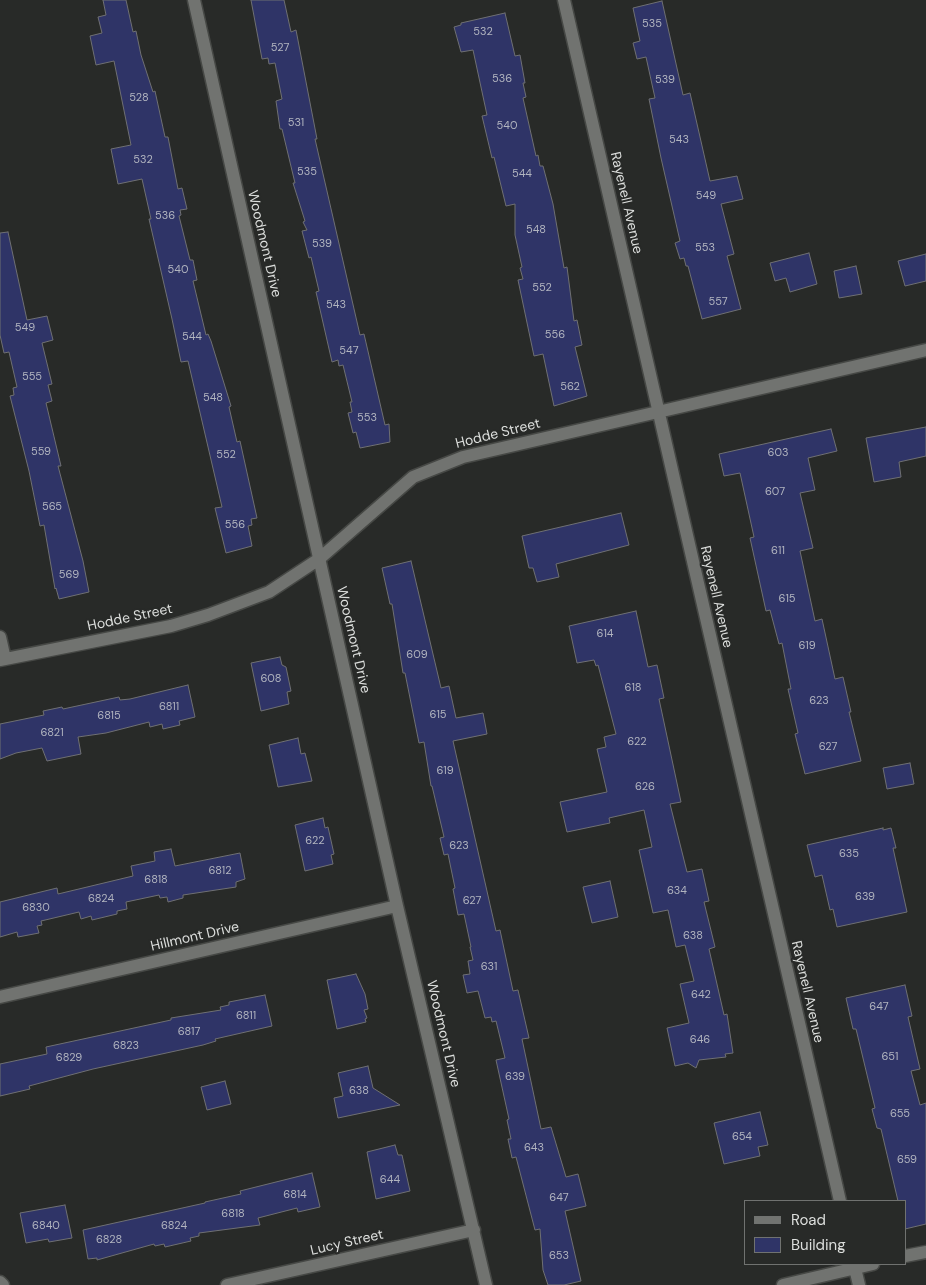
<!DOCTYPE html>
<style>
body{margin:0}
#map{position:relative;width:926px;height:1285px;overflow:hidden;background:#282a28;font-family:"DM Sans",sans-serif}
canvas{display:block}
.legend{position:absolute;left:744px;top:1200px;width:162px;height:65px;box-sizing:border-box;background:#282a28;border:1px solid #707270;margin:0;padding:6px 9px;list-style:none;font-size:15px;color:#dcdedc}
.legend li{display:flex;align-items:center;gap:10px;height:25px}
.legend b{width:25px;border:1px solid #707270}
</style>
<div id="map">
<canvas width="926" height="1285"></canvas>
<ul class="legend">
<li><b style="height:6px;background:#717370"></b>Road</li>
<li><b style="height:14px;background:#2f3467"></b>Building</li>
</ul>
</div>
<script>
const context = document.querySelector('canvas').getContext('2d');
context.lineJoin = 'round';
function paint(path, color) { context.fillStyle = color; context.fill(path, 'evenodd'); }
const toPath = rows => new Path2D(rows.map(r => 'M' + r).join(''));
function stroke(path, color, width, dash) { context.strokeStyle = color; context.lineWidth = width; context.lineCap = dash ? 'butt' : 'round'; context.setLineDash(dash || []); context.stroke(path); }
function label(font, color, halo, rows, align = 'center') {
  context.font = font + ' "DM Sans",sans-serif'; context.lineWidth = 4; context.setLineDash([]); context.textBaseline = 'middle'; context.strokeStyle = halo; context.fillStyle = color; for (const [text, x, y, turn = 0] of rows) {
    context.save(); context.translate(x, y); context.rotate((+turn || 0) * Math.PI / 180); context.textAlign = isNaN(turn) ? turn : align; if (halo) context.strokeText(text, 0, 0); context.fillText(text, 0, 0); context.restore();
  }
}
const building = toPath([
 [103,0,126,0,133,32,136,31,141,55,153,92,155,91,165,137,168,137,178,189,182,188,187,209,180,210,181,215,179,216,190,260,193,260,197,280,193,281,206,335,208,334,211,341,231,406,229,407,237,442,240,441,257,518,251,519,252,525,248,526,252,546,226,553,215,508,222,507,188,361,181,362,172,319,149,219,151,219,142,179,118,184,111,149,131,145,114,61,96,65,90,36,102,33,98,17,106,15,103,0],
 [251,0,284,0,291,32,296,30,317,139,315,139,360,335,364,334,385,425,389,424,390,442,360,448,356,432,353,433,348,413,352,412,350,402,352,402,343,365,339,366,338,360,332,362,316,292,319,291,311,257,309,258,302,231,307,230,303,222,305,221,293,183,295,183,282,129,280,129,276,101,282,99,275,63,269,64,268,58,262,59,251,0],
 [662,1,683,95,690,93,710,181,737,176,743,199,721,204,734,254,727,256,741,309,702,319,688,266,686,266,684,258,680,259,675,243,680,241,661,158,649,99,655,98,646,57,637,59,633,43,640,41,633,8,662,1],
 [505,13,515,56,520,55,525,83,523,83,526,97,523,98,536,156,538,155,540,166,543,166,553,204,564,268,567,267,574,321,577,320,582,345,575,347,587,396,554,406,543,354,534,356,518,280,523,279,520,268,522,267,515,235,515,204,506,206,494,157,492,158,482,116,487,115,473,50,461,52,454,27,461,25,461,23,505,13],
 [8,232,27,320,47,316,53,340,42,343,52,384,48,385,52,401,46,403,61,466,58,466,83,561,89,592,59,599,56,588,55,589,44,525,40,526,29,471,10,396,14,395,13,388,17,387,9,352,4,353,0,335,0,233,8,232],
 [809,253,817,284,790,292,786,278,775,281,770,263,809,253],
 [926,254,926,281,905,286,898,261,926,254],
 [856,266,862,294,839,298,834,271,856,266],
 [926,427,926,456,899,462,901,477,874,482,866,438,926,427],
 [831,429,837,451,808,458,815,490,800,493,813,548,800,551,815,621,822,619,835,679,843,677,851,712,849,712,861,761,805,774,795,734,798,733,788,689,791,689,782,643,779,644,770,610,766,611,750,538,754,537,740,473,724,476,719,454,831,429],
 [621,513,629,545,556,564,559,577,537,582,533,568,529,568,522,536,621,513],
 [411,561,441,688,449,686,456,718,483,713,487,734,453,741,496,931,500,930,513,991,518,990,529,1038,522,1039,541,1129,551,1127,566,1177,578,1174,586,1206,565,1211,581,1281,564,1285,548,1285,543,1270,540,1229,535,1230,516,1157,512,1158,508,1139,511,1139,507,1120,509,1119,496,1060,505,1058,496,1021,492,1022,491,1017,485,1018,478,991,467,993,463,975,470,974,468,961,473,960,470,947,471,947,464,914,458,915,453,889,455,888,448,854,444,855,440,838,444,837,432,786,431,786,424,742,419,743,405,673,403,673,392,604,390,604,382,568,411,561],
 [636,611,648,667,657,665,664,698,659,699,681,802,670,804,687,872,702,869,709,901,704,902,715,947,709,949,724,1015,727,1014,733,1053,725,1054,726,1057,699,1060,696,1068,688,1063,675,1066,667,1028,689,1023,680,984,694,981,685,945,676,947,668,910,653,913,639,850,652,847,644,810,609,818,610,823,567,832,560,802,607,792,597,749,606,747,604,737,616,734,598,665,596,666,594,660,577,663,569,626,636,611],
 [280,657,282,665,286,667,291,691,287,692,289,704,261,711,251,663,280,657],
 [188,685,195,717,179,721,180,725,163,729,162,724,150,727,149,722,106,733,78,737,81,754,47,761,42,748,16,753,0,759,0,724,44,715,43,711,62,707,63,709,119,697,120,700,130,699,188,685],
 [298,738,301,754,305,753,312,781,278,787,269,745,298,738],
 [910,763,914,784,887,789,883,768,910,763],
 [323,818,325,828,328,827,334,854,331,855,333,864,305,871,295,825,323,818],
 [883,828,883,830,891,828,896,848,893,848,907,912,837,927,833,909,830,910,822,875,815,877,807,845,883,828],
 [171,849,175,866,240,853,245,879,236,882,236,887,183,895,183,898,168,902,167,897,160,898,159,895,126,902,127,909,117,911,117,914,92,920,91,916,81,919,79,912,41,921,42,925,37,926,39,933,18,937,17,932,0,937,0,902,57,888,58,894,133,876,131,866,155,861,154,852,171,849],
 [610,881,618,917,592,923,583,887,610,881],
 [356,974,365,994,368,1009,364,1010,367,1018,365,1019,366,1022,337,1029,327,980,356,974],
 [905,985,912,1016,908,1017,920,1069,911,1071,920,1105,926,1103,926,1224,905,1229,905,1201,898,1201,881,1129,877,1128,872,1109,875,1108,856,1029,853,1029,846,998,905,985],
 [265,995,272,1026,215,1039,216,1041,203,1045,93,1069,29,1086,30,1089,0,1096,0,1064,47,1054,46,1047,171,1020,171,1018,221,1010,220,1007,229,1005,229,1002,265,995],
 [368,1066,373,1088,400,1105,338,1118,334,1098,343,1096,338,1073,368,1066],
 [225,1081,231,1104,207,1110,201,1087,225,1081],
 [760,1112,768,1145,758,1147,760,1156,724,1164,714,1123,760,1112],
 [395,1145,398,1155,402,1155,410,1191,376,1199,367,1152,395,1145],
 [312,1173,320,1207,298,1212,297,1208,258,1218,260,1225,199,1233,199,1236,190,1238,191,1241,165,1247,164,1244,155,1246,154,1244,97,1260,97,1258,88,1259,83,1230,205,1203,205,1202,241,1194,240,1191,312,1173],
 [65,1205,72,1238,49,1242,48,1239,26,1243,20,1213,65,1205]
]);
paint(building, '#2f3467');
stroke(building, '#6f7073', 1);
const minor = toPath([
 [194,0,397,906,486,1285],
 [564,0,840,1201],
 [0,637,5,659],
 [0,660,171,626,208,615,269,592,319,559,413,477,463,457,926,350],
 [0,997,397,906],
 [905,1256,926,1252],
 [854,1264,859,1285],
 [0,1282,3,1285],
 [227,1285,474,1230],
 [783,1285,873,1264]
]);
stroke(minor, '#464845', 15);
stroke(minor, '#717370', 12);
label('11px', '#b1b4bf', null, [
 ["535",652,24],
 ["532",483,32],
 ["527",280,48],
 ["536",502,79],
 ["539",665,80],
 ["528",139,98],
 ["531",296,123],
 ["540",507,126],
 ["543",679,140],
 ["532",143,160],
 ["535",307,172],
 ["544",522,174],
 ["549",706,196],
 ["536",165,216],
 ["548",536,230],
 ["539",322,244],
 ["553",705,248],
 ["540",178,270],
 ["552",542,288],
 ["557",718,302],
 ["543",336,305],
 ["549",25,328],
 ["556",555,335],
 ["544",192,337],
 ["547",349,351],
 ["555",32,377],
 ["562",570,387],
 ["548",213,398],
 ["553",367,418],
 ["559",41,452],
 ["603",778,453],
 ["552",226,455],
 ["607",775,492],
 ["565",52,507],
 ["556",235,525],
 ["611",778,551],
 ["569",69,575],
 ["615",787,599],
 ["614",605,634],
 ["619",807,646],
 ["609",417,655],
 ["608",271,679],
 ["618",633,688],
 ["623",819,701],
 ["6811",169,707],
 ["615",438,715],
 ["6815",109,716],
 ["6821",52,733],
 ["622",637,742],
 ["627",828,747],
 ["619",445,771],
 ["626",645,787],
 ["622",315,841],
 ["623",459,846],
 ["635",849,854],
 ["6812",220,871],
 ["6818",156,880],
 ["634",677,891],
 ["639",865,897],
 ["6824",101,899],
 ["627",472,901],
 ["6830",36,908],
 ["638",693,936],
 ["631",489,967],
 ["642",701,995],
 ["647",879,1007],
 ["6811",246,1016],
 ["6817",189,1032],
 ["646",700,1040],
 ["6823",126,1046],
 ["651",890,1057],
 ["6829",69,1058],
 ["639",515,1077],
 ["638",359,1091],
 ["655",900,1114],
 ["654",742,1137],
 ["643",534,1148],
 ["659",907,1160],
 ["644",390,1180],
 ["6814",295,1195],
 ["647",559,1198],
 ["6818",233,1214],
 ["6840",46,1226],
 ["6824",174,1226],
 ["6828",109,1240],
 ["653",559,1256]
]);
label('14px', '#dcdedc', '#282a28', [
 ["Rayenell Avenue",626,203,77],
 ["Woodmont Drive",264,244,77],
 ["Hodde Street",498,434,-14],
 ["Rayenell Avenue",716,597,77],
 ["Hodde Street",130,618,-12],
 ["Woodmont Drive",353,640,77],
 ["Hillmont Drive",195,937,-13],
 ["Rayenell Avenue",807,992,77],
 ["Woodmont Drive",443,1034,77],
 ["Lucy Street",347,1243,-13]
]);
</script>
